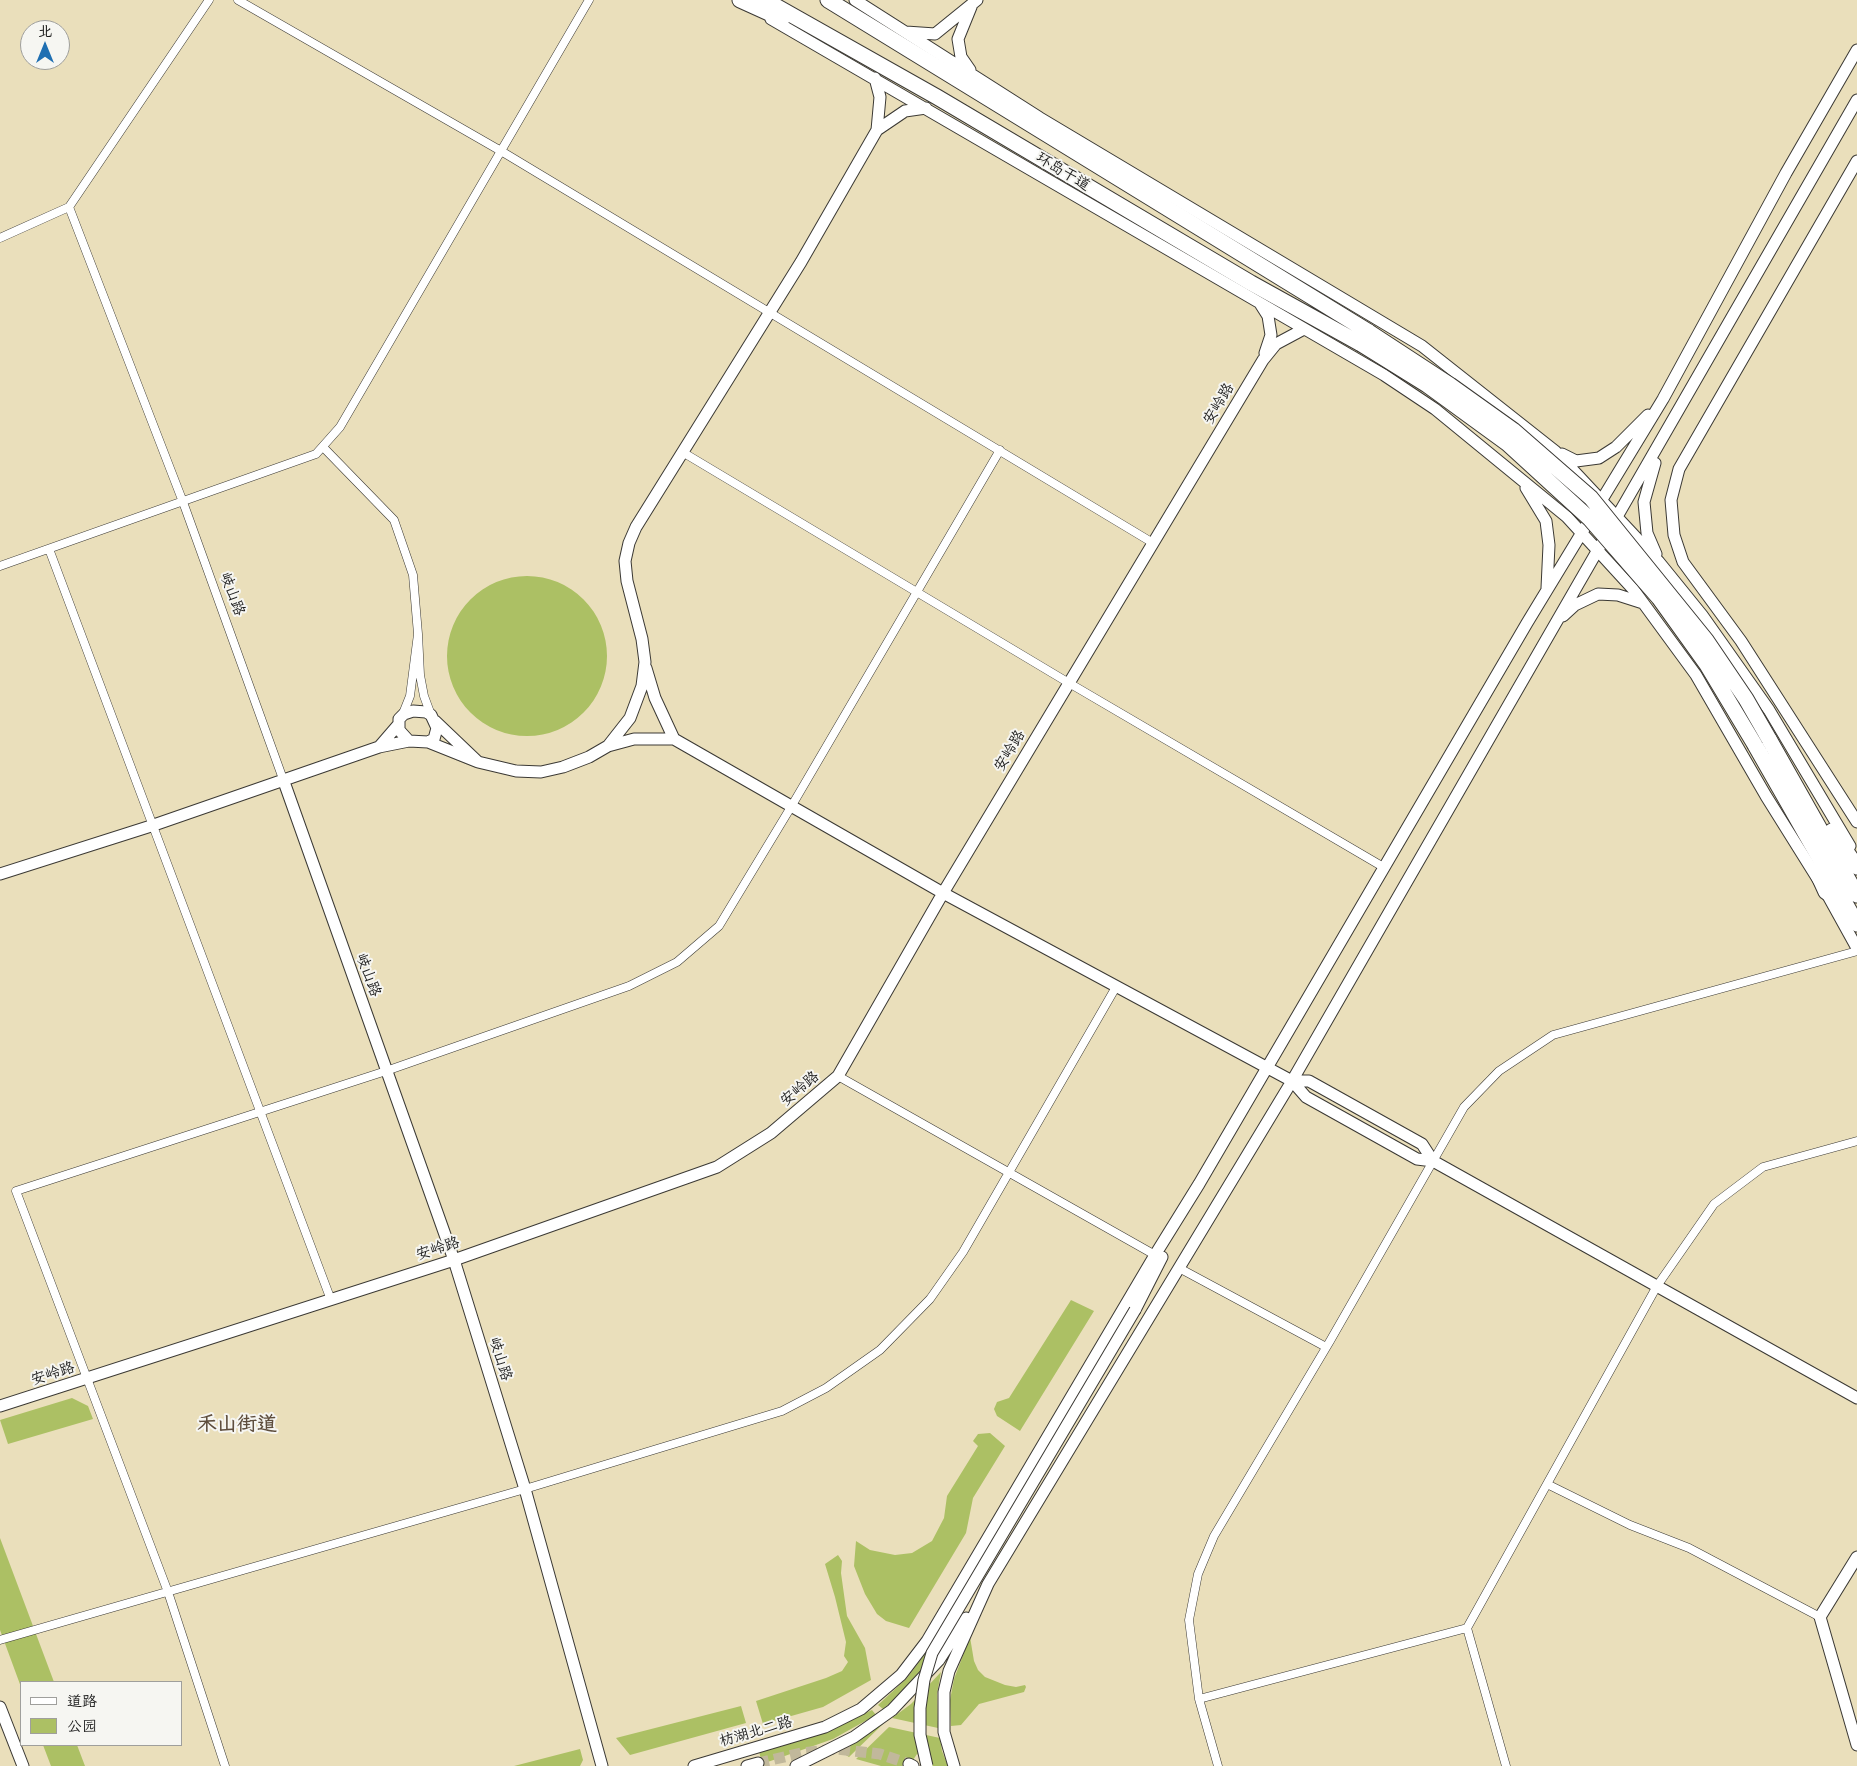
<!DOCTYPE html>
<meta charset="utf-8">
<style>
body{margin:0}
#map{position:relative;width:1857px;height:1766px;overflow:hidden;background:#eadfbb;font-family:"Shantell Sans","LXGW WenKai TC",sans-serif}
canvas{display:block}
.legend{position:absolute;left:20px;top:1681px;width:162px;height:65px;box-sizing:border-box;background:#f6f6f2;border:1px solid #9f9f9c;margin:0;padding:6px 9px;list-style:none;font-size:15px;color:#1c1c1c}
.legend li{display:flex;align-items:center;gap:10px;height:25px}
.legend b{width:25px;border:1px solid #9f9f9c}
.north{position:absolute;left:20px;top:20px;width:50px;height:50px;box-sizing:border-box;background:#f6f6f2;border:1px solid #9f9f9c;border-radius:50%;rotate:0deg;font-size:14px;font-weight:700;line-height:20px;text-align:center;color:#1c1c1c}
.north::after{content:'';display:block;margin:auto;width:18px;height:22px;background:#1f6fb2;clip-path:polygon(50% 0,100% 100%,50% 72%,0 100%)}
</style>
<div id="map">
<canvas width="1857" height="1766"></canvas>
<ul class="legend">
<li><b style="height:6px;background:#fff"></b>道路</li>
<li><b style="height:14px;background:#acc064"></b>公园</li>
</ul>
<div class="north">北</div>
</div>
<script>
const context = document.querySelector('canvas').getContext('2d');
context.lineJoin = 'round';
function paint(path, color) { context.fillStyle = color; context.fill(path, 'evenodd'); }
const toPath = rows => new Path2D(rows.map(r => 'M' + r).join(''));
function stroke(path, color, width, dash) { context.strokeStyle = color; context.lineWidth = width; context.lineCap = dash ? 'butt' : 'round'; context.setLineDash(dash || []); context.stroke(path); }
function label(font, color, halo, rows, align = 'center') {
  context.font = font + ' "Shantell Sans","LXGW WenKai TC",sans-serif'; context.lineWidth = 4; context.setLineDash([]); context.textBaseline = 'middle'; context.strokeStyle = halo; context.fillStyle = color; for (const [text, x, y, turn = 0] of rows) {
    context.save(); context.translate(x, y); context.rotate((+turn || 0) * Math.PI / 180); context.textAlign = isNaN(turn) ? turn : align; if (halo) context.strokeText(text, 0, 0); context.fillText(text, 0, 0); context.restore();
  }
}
paint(toPath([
 '447 656a80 80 0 1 1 160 0a80 80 0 1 1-160 0Z',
 [1071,1300,1094,1311,1020,1431,997,1416,994,1409,997,1402,1009,1398],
 [72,1398,88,1406,93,1419,8,1444,0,1420],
 [990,1433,1005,1446,973,1498,966,1533,909,1628,886,1621,877,1614,865,1594,854,1566,856,1541,870,1550,895,1555,912,1553,932,1541,944,1518,947,1496,978,1446,973,1441,978,1434],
 [0,1538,54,1682,21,1682,21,1687,0,1630],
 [838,1555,842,1561,841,1573,847,1616,865,1648,871,1680,823,1707,763,1724,756,1701,826,1678,842,1671,848,1662,844,1656,846,1642,835,1597,825,1564],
 [970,1637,974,1661,978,1670,985,1677,1005,1685,1016,1687,1025,1685,1026,1687,1024,1692,979,1704,961,1725,951,1726,950,1700,954,1679],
 [931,1646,920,1675,908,1689,883,1709,878,1705,907,1678],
 [941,1672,937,1694,938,1728,892,1718,911,1704],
 [741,1706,746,1723,630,1755,616,1738],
 [872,1710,876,1715,833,1739,762,1764,759,1751,827,1731],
 [884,1723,849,1757,841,1752,844,1746],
 [889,1727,940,1738,942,1751,948,1766,932,1766,917,1754,909,1766,881,1766,856,1759],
 [43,1745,77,1745,85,1766,51,1766],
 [580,1749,583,1760,580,1766,514,1766]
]), '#acc064');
stroke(toPath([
 [758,1763,801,1753,836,1749,880,1754,909,1764]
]), '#c1b89b', 11, [11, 5.5]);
const street = toPath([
 [238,0,501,151,1153,543],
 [69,207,183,502,283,779],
 [0,238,69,207,209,0],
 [323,447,394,520,413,575,418,634],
 [684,453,1069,683,1385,868],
 [49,549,331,1300],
 [0,566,316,454,340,427,589,0],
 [402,716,410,696,418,634,420,675,424,696,431,715],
 [838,1076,1155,1255],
 [1179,1268,1326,1347],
 [1547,1484,1630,1525,1689,1548,1820,1617],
 [1467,1628,1506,1766],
 [0,1640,525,1489,782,1411,826,1388,880,1350,930,1299,963,1252,1116,987],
 [1199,1699,1467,1628,1657,1286,1714,1204,1763,1167,1857,1141],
 [225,1766,168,1592,16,1191,386,1071,629,986,677,962,719,926,791,807,1000,450],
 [1218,1766,1199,1699,1189,1620,1198,1574,1214,1536,1330,1341,1464,1107,1499,1071,1553,1035,1857,951]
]);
const secondary = toPath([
 [855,0,1040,118,1422,346,1555,451,1659,562,1702,615,1769,710,1850,846],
 [771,19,1384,375,1435,409,1567,517,1633,589,1696,675,1766,796,1826,892,1857,948],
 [906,32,935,34,977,0],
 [970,70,961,57,958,39,971,7],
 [877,130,905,111,926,108],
 [1857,161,1679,469,1671,500,1674,535,1683,562,1741,641,1857,822],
 [1261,305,1268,316,1271,335,1265,353],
 [1562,454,1576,461,1599,458,1616,447,1648,415],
 [1655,463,1644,502,1647,533,1656,554],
 [1526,488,1546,521,1549,545,1547,588],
 [1563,616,1575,605,1598,594,1618,595,1643,603],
 [413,711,426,712,431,715,437,728,434,739,428,742,409,741,399,730,399,719,404,714,413,711],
 [398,725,379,747,409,741],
 [674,739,943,893,1292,1081,1306,1097,1417,1159,1433,1161,1857,1398],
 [428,742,478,762,435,721],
 [608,746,634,739,674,739,655,698,646,668],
 [478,762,516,771,541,772,563,767,589,757,608,746,630,718,642,686,645,662,642,639,627,581,625,561,629,543,636,527,801,262,877,130,880,97,875,78],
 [283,779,454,1260,525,1489,602,1766],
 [0,874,151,826,379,747],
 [1292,1081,1309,1081,1422,1144,1433,1161],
 [1135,1310,1162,1257],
 [0,1406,454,1260,717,1167,771,1133,838,1076,943,893,1263,360,1276,344,1304,329],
 [1857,1557,1820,1617,1857,1745],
 [0,1707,23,1766],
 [909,1764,913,1766],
 [694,1766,825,1727,861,1709,901,1675,927,1641,1155,1255,1199,1184,1527,623,1663,399,1786,173,1857,50],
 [747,1766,758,1763],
 [796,1766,854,1737,892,1710,939,1660,966,1618],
 [954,1766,944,1732,944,1692,949,1671,988,1584,1292,1081,1857,100]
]);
const highway = toPath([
 [740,0,782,19],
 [765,0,937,97,1251,283,1361,344],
 [828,0,1369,332],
 [1769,739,1857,895],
 [1755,745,1857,924],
 [1832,831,1857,867],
 [1816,870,1826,892]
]);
stroke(street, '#3b3934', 9);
stroke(secondary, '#3b3934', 13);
stroke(highway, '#3b3934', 17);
stroke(street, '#fff', 8);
stroke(secondary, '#fff', 11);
stroke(highway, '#fff', 15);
const secondaryBridge = toPath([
 [927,1766,920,1735,920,1708,924,1680,932,1653,1135,1310]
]);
const highwayBridge = toPath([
 [1369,332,1450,385,1513,430,1591,498,1706,640,1746,699,1769,739],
 [1361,344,1427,385,1508,444,1590,519,1659,598,1707,665,1755,745]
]);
stroke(secondaryBridge, '#3b3934', 13, []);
stroke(highwayBridge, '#3b3934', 17, []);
stroke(secondaryBridge, '#fff', 11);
stroke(highwayBridge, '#fff', 15);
label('15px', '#1c1c1c', '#f6f6f2', [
 ["环岛干道",1063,172,31],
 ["安岭路",1219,404,-59],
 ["岐山路",232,594,70],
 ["安岭路",1010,751,-59],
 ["岐山路",368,975,70],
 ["安岭路",800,1089,-40],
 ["安岭路",438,1249,-18],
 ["岐山路",500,1359,73],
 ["安岭路",53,1374,-18],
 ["枋湖北二路",756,1732,-16]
]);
label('bold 20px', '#5e4e3d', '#f6f6f2', [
 ["禾山街道",237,1425]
]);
</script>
